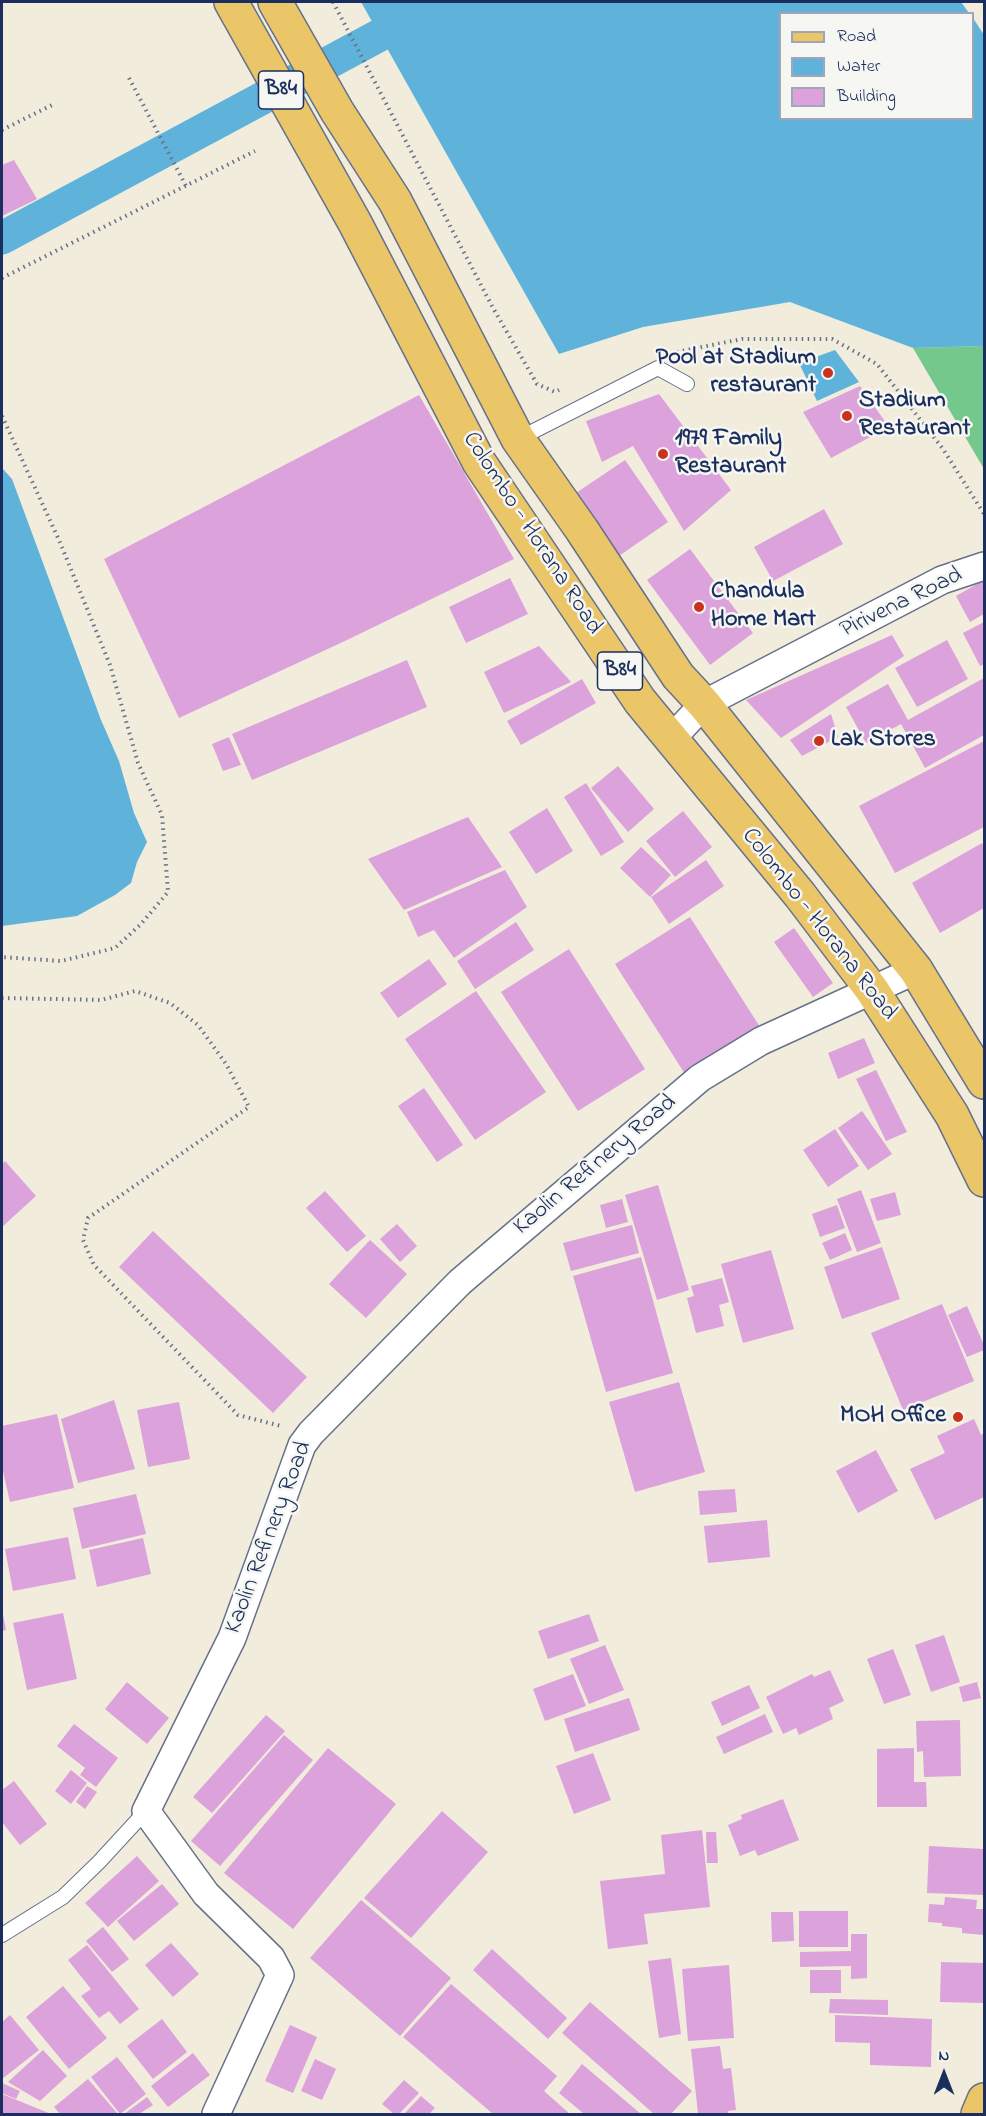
<!DOCTYPE html>
<style>
body{margin:0}
#map{position:relative;width:986px;height:2116px;overflow:hidden;background:#f1ecdb;font-family:"Indie Flower",sans-serif}
canvas{display:block}
.frame{position:absolute;inset:0;border:3px solid #1b2f5e;pointer-events:none}
.legend{position:absolute;left:779px;top:12px;width:195px;height:108px;box-sizing:border-box;background:#f6f6f2;border:2px solid #9ea6b7;margin:0;padding:8px 10px;list-style:none;font-size:18px;color:#1b2f5e}
.legend li{display:flex;align-items:center;gap:12px;height:30px}
.legend b{width:30px;border:2px solid #9ea6b7}
.north{position:absolute;left:914px;top:2044px;width:60px;height:60px;-webkit-text-stroke:4px #f6f6f2;paint-order:stroke;rotate:0deg;font-size:16px;font-weight:700;line-height:24px;text-align:center;color:#1b2f5e}
.north::after{content:'';display:block;margin:auto;width:21px;height:27px;background:#1b2f5e;clip-path:polygon(50% 0,100% 100%,50% 72%,0 100%)}
</style>
<div id="map">
<canvas width="986" height="2116"></canvas>
<div class="frame"></div>
<ul class="legend">
<li><b style="height:8px;background:#ebc669"></b>Road</li>
<li><b style="height:16px;background:#5fb3db"></b>Water</li>
<li><b style="height:16px;background:#dca2dc"></b>Building</li>
</ul>
<div class="north">N</div>
</div>
<script>
const context = document.querySelector('canvas').getContext('2d');
context.lineJoin = 'round';
function paint(path, color) { context.fillStyle = color; context.fill(path, 'evenodd'); }
const toPath = rows => new Path2D(rows.map(r => 'M' + r).join(''));
function stroke(path, color, width, dash) { context.strokeStyle = color; context.lineWidth = width; context.lineCap = dash ? 'butt' : 'round'; context.setLineDash(dash || []); context.stroke(path); }
function label(font, color, halo, rows, align = 'center') {
  context.font = font + ' "Indie Flower",sans-serif'; context.lineWidth = 5; context.setLineDash([]); context.textBaseline = 'middle'; context.strokeStyle = halo; context.fillStyle = color; for (const [text, x, y, turn = 0] of rows) {
    context.save(); context.translate(x, y); context.rotate((+turn || 0) * Math.PI / 180); context.textAlign = isNaN(turn) ? turn : align; if (halo) context.strokeText(text, 0, 0); context.fillText(text, 0, 0); context.restore();
  }
}
paint(toPath([
 [984,346,984,469,913,348]
]), '#74c88b');
paint(toPath([
 [361,2,961,2,969,13,780,14,780,118,972,118,973,18,984,35,984,346,913,348,790,302,643,327,559,354],
 [835,350,859,382,817,401,799,363],
 [2,468,12,479,101,720,119,761,134,813,147,842,137,862,131,883,115,895,77,916,2,926]
]), '#5fb3db');
stroke(toPath([
 [2,238,380,35]
]), '#5fb3db', 33);
paint(toPath([
 [14,160,37,199,2,216,2,165],
 [860,386,889,427,831,458,803,412],
 [659,394,731,490,684,531,633,446,602,462,586,421],
 [419,395,514,559,347,640,179,718,104,559],
 [625,460,668,522,619,556,576,493],
 [824,509,843,544,773,581,754,547],
 [690,549,753,633,710,665,647,580],
 [510,578,528,614,466,643,449,607],
 [984,580,984,614,970,622,956,596],
 [984,622,984,664,980,666,963,633],
 [892,635,904,656,781,738,746,700],
 [947,640,968,679,917,707,895,668],
 [539,646,571,682,504,713,484,672],
 [407,660,427,707,252,780,232,734],
 [984,678,984,735,925,768,901,724,866,743,846,707,888,684,908,720],
 [582,679,596,703,521,745,507,721],
 [831,714,838,737,802,756,790,740],
 [229,737,241,765,223,771,212,744],
 [984,741,984,827,895,873,859,806],
 [618,766,654,809,628,832,591,788],
 [586,783,624,842,601,856,564,797],
 [547,808,573,851,536,874,509,832],
 [683,811,712,847,675,877,646,841],
 [468,817,502,867,404,910,368,859],
 [982,843,984,847,984,908,940,933,912,883],
 [641,847,671,875,650,897,620,868],
 [706,860,724,886,669,924,651,897],
 [505,870,527,907,454,958,434,930,418,937,407,912],
 [690,917,760,1027,685,1074,615,964],
 [516,922,534,950,475,989,457,961],
 [794,928,833,983,813,997,774,942],
 [569,949,645,1069,578,1111,501,992],
 [429,959,447,984,398,1018,380,993],
 [476,991,546,1092,475,1140,405,1039],
 [864,1038,875,1063,838,1079,828,1053],
 [876,1070,907,1132,886,1141,856,1079],
 [424,1088,463,1145,437,1162,398,1106],
 [862,1111,892,1154,868,1170,838,1128],
 [835,1129,859,1166,828,1187,803,1150],
 [5,1161,36,1196,2,1227,2,1164],
 [658,1185,689,1290,657,1300,625,1195],
 [861,1190,881,1243,857,1252,837,1199],
 [325,1191,366,1236,347,1252,306,1208],
 [895,1192,901,1215,877,1221,870,1199],
 [622,1199,628,1222,606,1228,600,1205],
 [837,1205,845,1228,820,1237,812,1214],
 [397,1224,417,1246,400,1262,380,1239],
 [632,1225,639,1253,571,1271,563,1243],
 [153,1231,307,1377,273,1413,119,1267],
 [845,1233,852,1250,830,1260,822,1243],
 [370,1240,407,1274,366,1318,329,1284],
 [882,1247,900,1299,842,1319,824,1267],
 [771,1250,794,1329,743,1343,721,1264],
 [641,1257,673,1373,606,1392,573,1276],
 [722,1278,729,1302,719,1305,724,1326,696,1333,687,1298,694,1296,691,1286],
 [942,1304,974,1381,903,1410,871,1333],
 [967,1306,984,1345,984,1350,967,1357,948,1315],
 [679,1382,705,1472,635,1492,609,1402],
 [114,1400,135,1469,78,1483,61,1419],
 [179,1402,190,1459,148,1467,137,1410],
 [57,1414,74,1488,10,1502,2,1467,2,1426],
 [974,1419,981,1435,984,1433,984,1497,935,1520,910,1469,945,1453,937,1436],
 [876,1450,898,1491,858,1513,836,1471],
 [735,1489,737,1512,700,1515,698,1491],
 [136,1494,146,1534,82,1549,73,1508],
 [767,1520,770,1557,708,1563,704,1526],
 [68,1537,76,1579,13,1591,5,1549],
 [143,1538,151,1574,97,1587,89,1550],
 [2,1609,6,1630,2,1631],
 [63,1613,77,1679,27,1690,13,1623],
 [589,1614,599,1641,548,1659,538,1631],
 [944,1635,960,1682,931,1692,915,1645],
 [605,1645,624,1690,589,1704,570,1659],
 [893,1649,911,1695,884,1704,867,1659],
 [830,1670,844,1701,829,1708,833,1719,799,1735,796,1728,783,1734,766,1697,812,1674,814,1677],
 [573,1674,586,1706,545,1721,533,1689],
 [127,1682,169,1718,147,1744,105,1709],
 [977,1682,981,1698,963,1702,959,1687],
 [749,1685,760,1708,722,1726,711,1702],
 [629,1698,640,1730,575,1752,564,1719],
 [765,1714,773,1732,724,1754,716,1737],
 [266,1715,285,1731,212,1813,193,1797],
 [960,1720,961,1776,924,1777,923,1751,917,1752,916,1721],
 [74,1724,118,1758,96,1787,80,1775,85,1768,57,1746],
 [284,1735,313,1760,220,1866,191,1841],
 [328,1748,396,1804,293,1929,224,1873],
 [914,1748,914,1782,926,1782,927,1807,877,1807,877,1749],
 [593,1753,611,1800,574,1814,556,1766],
 [71,1770,87,1783,71,1804,55,1791],
 [14,1781,47,1824,20,1845,2,1822,2,1790],
 [87,1786,97,1792,85,1809,76,1802],
 [783,1799,799,1840,758,1856,755,1850,740,1856,728,1825,742,1819,741,1815],
 [442,1811,488,1852,411,1938,364,1898],
 [702,1830,710,1907,644,1914,648,1944,608,1949,600,1881,665,1874,661,1835],
 [706,1832,716,1832,718,1863,707,1863],
 [929,1846,984,1849,984,1895,927,1893],
 [137,1856,159,1881,108,1927,85,1903],
 [162,1884,179,1904,134,1941,117,1921],
 [945,1897,977,1900,976,1909,984,1909,984,1935,962,1933,962,1928,942,1926,942,1923,928,1922,929,1904,944,1905],
 [361,1900,451,1978,400,2036,310,1958],
 [799,1911,848,1911,848,1947,799,1947],
 [771,1912,793,1912,794,1941,772,1942],
 [103,1927,129,1959,112,1972,86,1941],
 [851,1934,867,1934,867,1978,851,1979,851,1966,800,1967,800,1952,851,1951],
 [171,1943,199,1974,173,1997,145,1965],
 [87,1945,139,2009,120,2024,109,2011,99,2018,81,1996,91,1989,68,1960],
 [492,1949,567,2018,548,2039,473,1970],
 [671,1958,681,2034,659,2038,648,1961],
 [941,1962,984,1963,984,2003,940,2002],
 [729,1965,734,2038,688,2041,682,1969],
 [810,1970,841,1970,841,1993,810,1993],
 [451,1984,557,2076,544,2091,570,2114,493,2114,403,2037],
 [63,1986,107,2038,69,2069,26,2017],
 [830,1999,888,2000,888,2015,829,2013],
 [590,2002,692,2091,671,2114,654,2114,562,2033],
 [10,2015,39,2050,2,2079,2,2022],
 [835,2015,932,2019,931,2067,870,2065,870,2043,835,2042],
 [162,2019,187,2052,153,2079,127,2046],
 [290,2025,317,2037,293,2093,265,2081],
 [720,2046,723,2069,731,2068,736,2110,728,2111,728,2113,698,2114,691,2049],
 [43,2050,67,2076,40,2101,8,2082],
 [193,2053,210,2075,168,2107,151,2086],
 [117,2057,146,2094,120,2114,91,2077],
 [315,2059,336,2069,322,2100,301,2091],
 [582,2064,641,2114,584,2114,559,2093],
 [88,2079,117,2113,60,2114,54,2107],
 [404,2080,419,2093,399,2114,394,2114,382,2104],
 [2,2083,20,2091,16,2099,2,2093],
 [2,2094,51,2114,2,2114],
 [421,2096,435,2108,429,2114,404,2114],
 [147,2097,153,2105,139,2114,124,2114]
]), '#dca2dc');
const service = toPath([
 [518,439,658,368,687,384],
 [2,1935,63,1897,99,1862,146,1811]
]);
const minor = toPath([
 [671,739,704,704,942,580,984,566],
 [216,2114,280,1975,271,1958,206,1894,146,1811,232,1638,302,1445,311,1433,460,1282,700,1078,761,1041,916,970]
]);
const primary = toPath([
 [231,2,355,223,479,462,640,701,800,895,872,990,952,1115,984,1180],
 [275,2,337,111,395,201,518,439,582,530,678,676,704,704,916,970,984,1082],
 [978,2114,984,2100]
]);
stroke(service, '#66718a', 16);
stroke(minor, '#66718a', 30);
stroke(primary, '#66718a', 36);
stroke(toPath([
 [333,2,493,308,537,384,555,392,559,390],
 [129,78,186,186],
 [2,130,54,104],
 [2,278,255,151],
 [677,352,742,339,832,339,877,364,943,449,984,514],
 [2,416,59,540,110,665,138,763,162,815,168,892,141,924,115,948,61,961,2,957],
 [2,998,101,1000,135,991,170,1003,198,1025,226,1064,249,1107,88,1218,83,1240,94,1265,238,1415,281,1426]
]), '#66718a', 4, [1.5, 4.5]);
stroke(service, '#fff', 14);
stroke(minor, '#fff', 27);
stroke(primary, '#ebc669', 33);
for (const [x, y, r, color] of [
 [828,373,6,"#c8321e"],
 [847,416,6,"#c8321e"],
 [663,454,6,"#c8321e"],
 [699,607,6,"#c8321e"],
 [819,741,6,"#c8321e"],
 [958,1417,6,"#c8321e"]
]) { const dot = new Path2D(); dot.arc(x, y, r, 0, 2 * Math.PI); context.fillStyle = color; context.fill(dot); stroke(dot, '#f6f6f2', 2); }
for (const [x, y, w] of [
 [281,90,45],
 [620,671,45]
]) { const box = new Path2D(); box.roundRect(x - w / 2, y - 19, w, 38, 4.5); context.fillStyle = '#f6f6f2'; context.fill(box); stroke(box, '#1b2f5e', 1.5); }
label('bold 22px', '#1b2f5e', null, [
 ["B84",281,90],
 ["B84",620,671]
]);
label('bold 24px', '#1b2f5e', '#f6f6f2', [
 ["Pool at Stadium",816,359,"right"],
 ["restaurant",816,387,"right"],
 ["Stadium",859,402],
 ["Restaurant",859,430],
 ["1979 Family",675,440],
 ["Restaurant",675,468],
 ["Chandula",711,593],
 ["Home Mart",711,621],
 ["Lak Stores",831,741],
 ["MOH Office",946,1417,"right"]
], 'left');
label('24px', '#1b2f5e', '#f6f6f2', [
 ["Colombo - Horana Road",531,534,57],
 ["Pirivena Road",902,604,-26],
 ["Colombo - Horana Road",818,925,52],
 ["Kaolin Refinery Road",596,1166,-40],
 ["Kaolin Refinery Road",270,1538,-69]
]);
</script>
